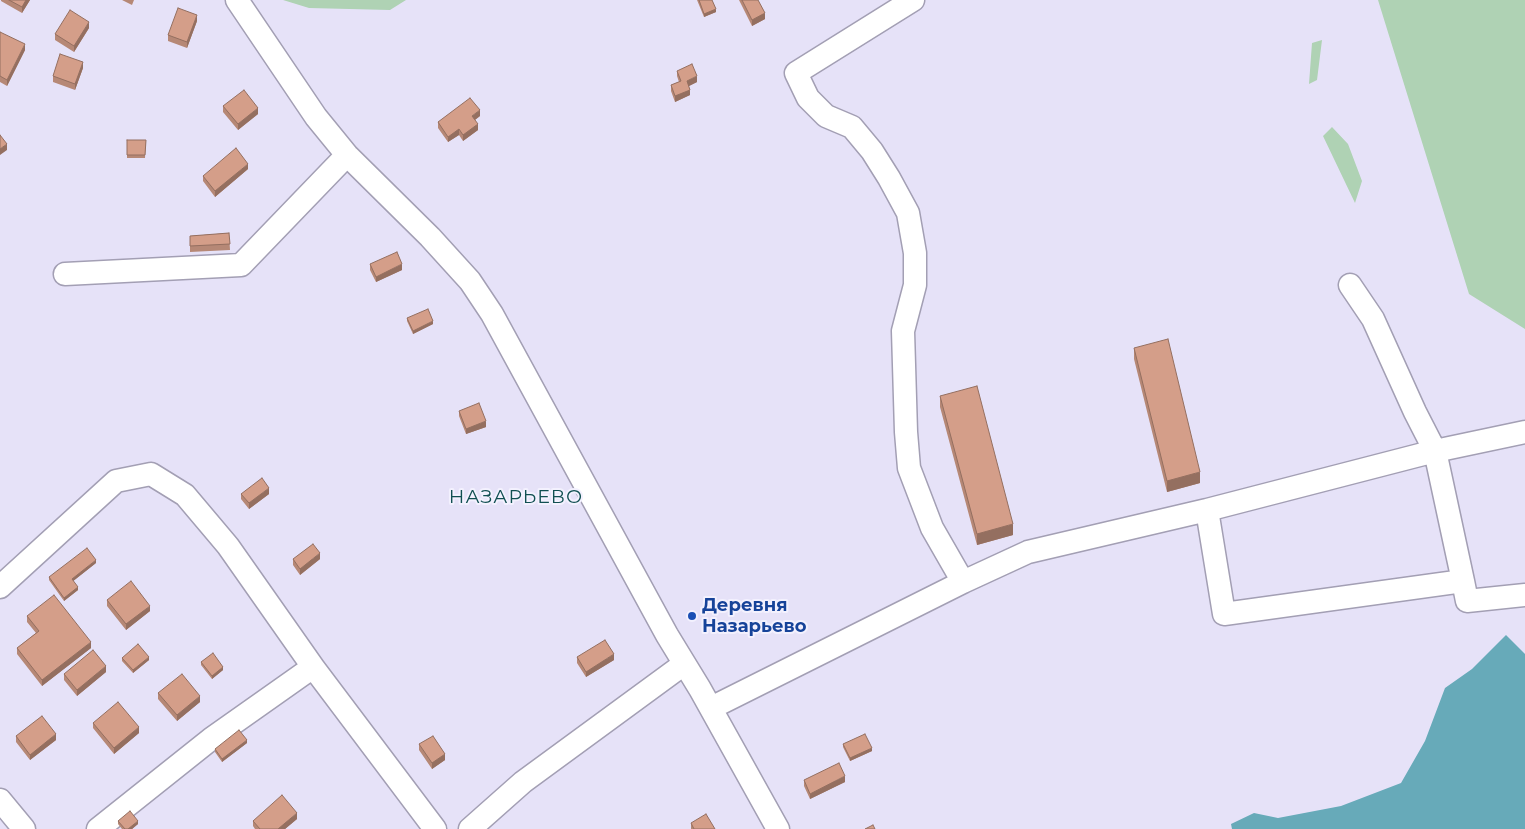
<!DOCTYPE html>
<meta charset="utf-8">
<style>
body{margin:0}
canvas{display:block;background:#e6e2f8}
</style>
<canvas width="1525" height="829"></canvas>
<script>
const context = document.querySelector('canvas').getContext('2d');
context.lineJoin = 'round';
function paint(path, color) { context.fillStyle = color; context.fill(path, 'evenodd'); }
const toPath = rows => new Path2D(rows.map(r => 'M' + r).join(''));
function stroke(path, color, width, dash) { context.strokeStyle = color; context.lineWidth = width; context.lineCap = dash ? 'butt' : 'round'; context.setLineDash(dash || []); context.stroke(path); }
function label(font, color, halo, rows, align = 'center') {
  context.font = font + ' Montserrat,sans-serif'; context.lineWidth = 4; context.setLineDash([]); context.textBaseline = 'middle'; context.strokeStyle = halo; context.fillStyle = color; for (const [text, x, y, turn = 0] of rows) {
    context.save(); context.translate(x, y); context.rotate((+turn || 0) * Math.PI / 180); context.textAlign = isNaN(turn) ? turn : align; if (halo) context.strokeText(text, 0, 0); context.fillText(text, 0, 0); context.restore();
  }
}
paint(toPath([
 [283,0,406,0,390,10,309,8],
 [1378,0,1525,0,1525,329,1469,294],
 [1322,40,1317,80,1309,84,1312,43],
 [1332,127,1348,144,1362,181,1355,203,1323,136]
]), '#afd2b4');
paint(toPath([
 [1506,635,1525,654,1525,829,1232,829,1231,824,1254,813,1278,818,1341,806,1401,783,1425,741,1445,688,1472,669]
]), '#67aab9');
const minor = toPath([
 [237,0,316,117,347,155,430,237,470,281,492,314,667,635,700,689,778,829],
 [65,274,241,265,347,155],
 [1350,285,1373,319,1415,412,1435,451,1525,432],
 [1463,581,1467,601,1525,595],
 [963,582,1028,552,1207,510,1435,451,1463,581,1224,614,1207,510],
 [0,587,116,481,151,474,185,495,228,546,313,667],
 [711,708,963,582,932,528,909,468,906,432,903,331,915,285,915,253,908,213,889,178,872,151,852,127,826,116,808,98,796,73,913,0],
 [0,800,24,829],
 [98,829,211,739,313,667,435,829],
 [470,829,523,782,684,664]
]);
stroke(minor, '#a39fb4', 25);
stroke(minor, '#fff', 22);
paint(toPath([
 [1,0,30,0,22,13,1,1],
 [122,0,134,0,132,5],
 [697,0,712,0,716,12,704,17],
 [739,0,758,0,765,19,752,26],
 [197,21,187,48,168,41,168,35],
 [89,28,74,52,55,40,55,34],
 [0,32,25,50,7,86,0,82],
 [83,68,75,90,53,82,53,76],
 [677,71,697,82,689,86,690,95,675,102,671,91,671,85,679,82,677,76],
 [223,106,258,114,238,130,223,112],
 [480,116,475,120,478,130,463,141,459,135,448,142,438,128,438,122],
 [127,140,146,140,145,158,127,158],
 [248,169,215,197,203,181,203,176],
 [229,233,230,250,190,252,190,236],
 [370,264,402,270,376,282,370,270],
 [407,318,433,324,413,334,407,321],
 [1134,348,1200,483,1167,492,1134,359],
 [940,396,1013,535,977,545,940,407],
 [459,411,486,427,466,434,459,416],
 [241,494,269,494,249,509,241,499],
 [293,559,320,559,300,575,293,565],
 [96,563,73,581,78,590,64,601,49,580,49,577],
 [107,600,150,611,126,630,107,606],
 [27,616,91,648,42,686,17,654,17,648,36,633,27,622],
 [577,657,614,660,586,677,577,663],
 [122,658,149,660,133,673,122,661],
 [201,662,223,670,212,679,201,665],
 [106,672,77,696,64,680,64,674],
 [158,693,200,702,177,721,158,699],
 [93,723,139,733,114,754,93,728],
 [16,736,56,740,30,760,16,742],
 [247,743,222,762,215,752,215,749],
 [419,744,445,760,432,769,419,750],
 [843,744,872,751,850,761,843,747],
 [804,780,845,782,810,799,804,786],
 [297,819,285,829,255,829,253,826,253,821],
 [118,821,138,824,132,829,122,829,118,824],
 [691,823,715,829,691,829]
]), '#b68876');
paint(toPath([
 [26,0,30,0,22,13,22,7],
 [716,9,716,12,704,17,704,14],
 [765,13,765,19,752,26,752,20],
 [197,15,197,21,187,48,187,42],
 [89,22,89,28,74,52,74,46],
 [25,44,25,50,7,86,7,80],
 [83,62,83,68,75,90,75,84],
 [697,76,697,82,687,87,687,81],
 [690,90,690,95,675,102,675,96],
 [258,108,258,114,238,130,238,124],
 [480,110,480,116,472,122,472,116],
 [478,124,478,130,463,141,463,135],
 [459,129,459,135,448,142,448,137],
 [7,144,7,150,0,155,0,149],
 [248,164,248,169,215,197,215,191],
 [402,264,402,270,376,282,376,277],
 [433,321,433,324,413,334,413,331],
 [486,421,486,427,466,434,466,429],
 [1200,472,1200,483,1167,492,1167,481],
 [269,488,269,494,249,509,249,503],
 [1013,524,1013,535,977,545,977,534],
 [320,553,320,559,300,575,300,569],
 [96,560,96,563,72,582,72,579],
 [78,587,78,590,64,601,64,598],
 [150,606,150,611,126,630,126,624],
 [91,642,91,648,42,686,42,680],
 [614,654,614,660,586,677,586,672],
 [149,657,149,660,133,673,133,670],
 [106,666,106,672,77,696,77,690],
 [223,667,223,670,212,679,212,676],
 [200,696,200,702,177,721,177,715],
 [139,727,139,733,114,754,114,748],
 [56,734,56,740,30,760,30,755],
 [247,740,247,743,222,762,222,759],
 [872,748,872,751,850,761,850,758],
 [445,754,445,760,432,769,432,763],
 [845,776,845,782,810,799,810,794],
 [297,813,297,819,285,829,278,829],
 [138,821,138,824,132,829,128,829]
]), '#946f60');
const building = toPath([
 [9,0,26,0,22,7,9,0],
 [699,0,712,0,716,9,704,14,699,0],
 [742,0,758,0,765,13,752,20,742,0],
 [178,8,197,15,187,42,168,35,178,8],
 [70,10,89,22,74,46,55,34,70,10],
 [0,32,25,44,7,80,0,76,0,32],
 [60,54,83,62,75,84,53,76,60,54],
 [692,64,697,76,687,81,690,90,675,96,671,85,681,81,677,71,692,64],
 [244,90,258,108,238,124,223,106,244,90],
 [470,98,480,110,472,116,478,124,463,135,459,129,448,137,438,122,470,98],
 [0,135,7,144,0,149,0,135],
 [127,140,146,140,145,155,127,155,127,140],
 [236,148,248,164,215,191,203,176,236,148],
 [229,233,230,244,190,246,190,236,229,233],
 [397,252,402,264,376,277,370,264,397,252],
 [428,309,433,321,413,331,407,318,428,309],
 [1168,339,1200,472,1167,481,1134,348,1168,339],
 [977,386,1013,524,977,534,940,396,977,386],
 [479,403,486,421,466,429,459,411,479,403],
 [262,478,269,488,249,503,241,494,262,478],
 [313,544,320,553,300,569,293,559,313,544],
 [87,548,96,560,72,579,78,587,64,598,49,577,87,548],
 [131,581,150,606,126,624,107,600,131,581],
 [54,595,91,642,42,680,17,648,39,631,27,616,54,595],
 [605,640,614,654,586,672,577,657,605,640],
 [138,644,149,657,133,670,122,658,138,644],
 [93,650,106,666,77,690,64,674,93,650],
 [213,653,223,667,212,676,201,662,213,653],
 [182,674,200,696,177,715,158,693,182,674],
 [118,702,139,727,114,748,93,723,118,702],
 [42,716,56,734,30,755,16,736,42,716],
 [239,730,247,740,222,759,215,749,239,730],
 [865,734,872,748,850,758,843,744,865,734],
 [433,736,445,754,432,763,419,744,433,736],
 [839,763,845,776,810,794,804,780,839,763],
 [282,795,297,813,278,829,260,829,253,821,282,795],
 [130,811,138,821,128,829,125,829,118,821,130,811],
 [706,814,715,829,694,829,691,823,706,814],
 [873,825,875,829,865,829,873,825]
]);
paint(building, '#d49e89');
stroke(building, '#946f60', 1);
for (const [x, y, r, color] of [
 [692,616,5,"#1a4fb4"]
]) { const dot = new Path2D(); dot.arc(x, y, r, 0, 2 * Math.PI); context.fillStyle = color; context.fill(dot); stroke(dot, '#f3f1fe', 2); }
label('bold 18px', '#164399', '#f3f1fe', [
 ["Деревня",702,606],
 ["Назарьево",702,627]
], 'left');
context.letterSpacing = '1px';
label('19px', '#114f52', '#f3f1fe', [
 ["НАЗАРЬЕВО",516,497]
]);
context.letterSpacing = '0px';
</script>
